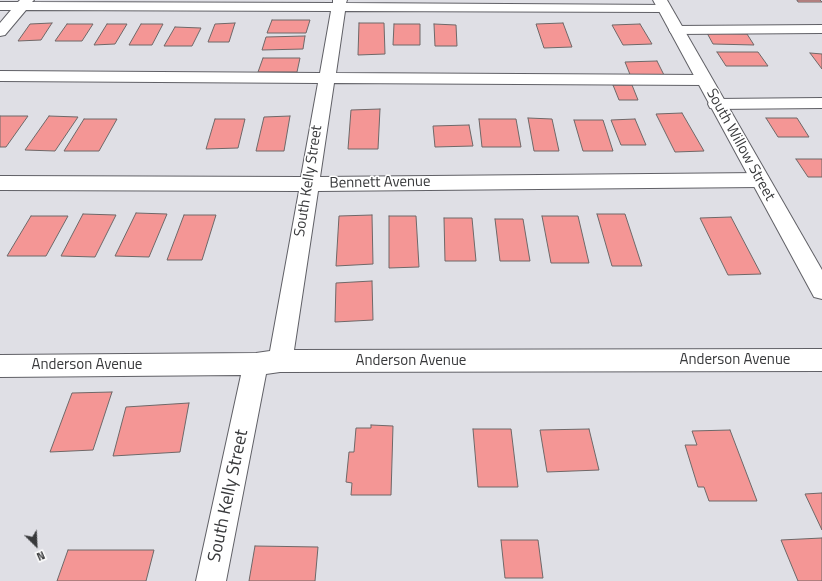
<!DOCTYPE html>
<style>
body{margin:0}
#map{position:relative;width:822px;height:581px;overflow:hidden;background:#dfdfe5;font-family:"Titillium Web",sans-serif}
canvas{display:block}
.north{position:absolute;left:16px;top:525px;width:40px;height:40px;-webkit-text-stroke:3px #fff;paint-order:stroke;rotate:156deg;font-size:11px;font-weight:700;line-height:16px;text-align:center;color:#38393b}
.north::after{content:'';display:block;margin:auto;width:14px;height:18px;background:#38393b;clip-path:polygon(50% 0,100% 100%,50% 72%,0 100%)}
</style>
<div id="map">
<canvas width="822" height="581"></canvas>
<div class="north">N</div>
</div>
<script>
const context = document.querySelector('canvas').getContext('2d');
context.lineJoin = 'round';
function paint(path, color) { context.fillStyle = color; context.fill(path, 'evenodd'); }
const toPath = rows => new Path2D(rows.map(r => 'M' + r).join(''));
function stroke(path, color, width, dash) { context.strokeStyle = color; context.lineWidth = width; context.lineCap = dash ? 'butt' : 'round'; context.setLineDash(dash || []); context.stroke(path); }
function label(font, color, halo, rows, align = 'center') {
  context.font = font + ' "Titillium Web",sans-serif'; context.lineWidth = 3; context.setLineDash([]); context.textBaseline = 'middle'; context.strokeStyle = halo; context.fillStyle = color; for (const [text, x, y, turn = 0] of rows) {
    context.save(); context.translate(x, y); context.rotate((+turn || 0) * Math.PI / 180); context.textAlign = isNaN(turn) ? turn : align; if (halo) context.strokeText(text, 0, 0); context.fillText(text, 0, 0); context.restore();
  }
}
const building = toPath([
 [797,0,820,0,822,2,798,2,797,0],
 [272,20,310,20,306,33,267,33,272,20],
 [52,23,41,40,18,41,30,24,52,23],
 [235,23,229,42,208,42,215,24,235,23],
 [359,23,384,23,385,54,358,55,359,23],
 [563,23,572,47,544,48,536,24,563,23],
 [67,24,93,24,82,41,55,41,67,24],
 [107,24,127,24,115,44,94,45,107,24],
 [141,24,163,24,152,45,129,45,141,24],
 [394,24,420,24,420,45,393,45,394,24],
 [434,24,456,25,457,46,435,46,434,24],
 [640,24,652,44,623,45,612,25,640,24],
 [175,27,201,28,192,46,164,46,175,27],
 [707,33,747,34,754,45,713,44,707,33],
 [305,36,303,49,262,50,266,37,305,36],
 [717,52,758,52,768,66,726,66,717,52],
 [810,53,822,54,822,69,810,53],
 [263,58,300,58,297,72,258,72,263,58],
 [657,61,665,77,631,77,625,62,657,61],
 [613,85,632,85,638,100,619,100,613,85],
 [380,109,378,149,348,149,351,110,380,109],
 [682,113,704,151,675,152,656,114,682,113],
 [0,116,28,116,6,147,0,147,0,116],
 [49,116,78,117,55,151,25,150,49,116],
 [290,116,284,151,256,151,264,117,290,116],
 [528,118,552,119,559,151,534,151,528,118],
 [766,118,797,118,809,137,778,137,766,118],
 [84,119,117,119,99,151,64,151,84,119],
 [215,119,245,119,238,148,206,149,215,119],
 [479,119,516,119,521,147,482,147,479,119],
 [635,119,646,145,621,145,611,120,635,119],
 [574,120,603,120,613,151,583,151,574,120],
 [469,125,473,146,435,147,433,126,469,125],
 [796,159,822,159,822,177,808,177,796,159],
 [136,213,167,214,149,257,115,256,136,213],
 [83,214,116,215,95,257,61,256,83,214],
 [597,214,625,214,642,266,612,266,597,214],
 [184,215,216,215,202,260,167,260,184,215],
 [372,215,373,264,336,266,339,216,372,215],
 [31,216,68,216,46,256,7,256,31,216],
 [389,216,416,216,419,267,389,268,389,216],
 [542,216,578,216,589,263,551,263,542,216],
 [731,217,761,274,728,275,700,218,731,217],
 [444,218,472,218,476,261,445,261,444,218],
 [495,219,523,219,530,261,500,261,495,219],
 [372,281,373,320,335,322,336,283,372,281],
 [112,392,93,450,50,452,72,393,112,392],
 [189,403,180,452,113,456,126,407,189,403],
 [371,425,393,426,391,495,351,495,352,483,346,482,349,452,354,452,356,428,371,428,371,425],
 [473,429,511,429,518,487,478,487,473,429],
 [589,429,599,470,547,472,540,430,589,429],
 [730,430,757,501,709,501,704,487,698,487,685,445,697,445,692,431,730,430],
 [822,493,822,530,805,494,822,493],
 [822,538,822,581,798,581,781,540,822,538],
 [501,540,538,540,543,578,505,578,501,540],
 [255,546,318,547,315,581,249,581,255,546],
 [68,550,154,550,146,581,57,581,68,550]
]);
paint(building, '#f49695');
stroke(building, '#6e6868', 1);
const minor = toPath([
 [20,0,34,0,32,2,333,3,333,0,347,0,346,3,669,5,671,8,669,11,664,12,345,11,336,73,703,75,709,77,711,80,709,83,703,85,334,83,320,177,760,173,767,175,769,180,767,185,760,187,318,191,294,350,822,349,822,371,280,372,266,374,226,581,196,581,241,375,0,377,0,355,256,353,270,351,299,191,0,190,0,176,301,177,318,83,0,81,0,71,320,73,331,11,26,10,5,35,0,36,0,23,11,10,0,10,0,2,18,2,20,0],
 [822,25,822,33,676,34,671,33,669,30,671,27,676,26,822,25],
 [822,98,822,108,716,109,710,108,708,104,710,100,716,99,822,98]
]);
const major = toPath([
 [653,0,667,0,822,270,822,299,814,297,653,0]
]);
stroke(minor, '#606066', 2);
stroke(major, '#606066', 2);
paint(minor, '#fff');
paint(major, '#fff');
label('15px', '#38393b', '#fff', [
 ["South Willow Street",740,145,61],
 ["South Kelly Street",309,181,-81],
 ["Bennett Avenue",380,183,-1],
 ["Anderson Avenue",735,360],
 ["Anderson Avenue",411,361],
 ["Anderson Avenue",87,365]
]);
label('18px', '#38393b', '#fff', [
 ["South Kelly Street",229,496,-78]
]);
</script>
